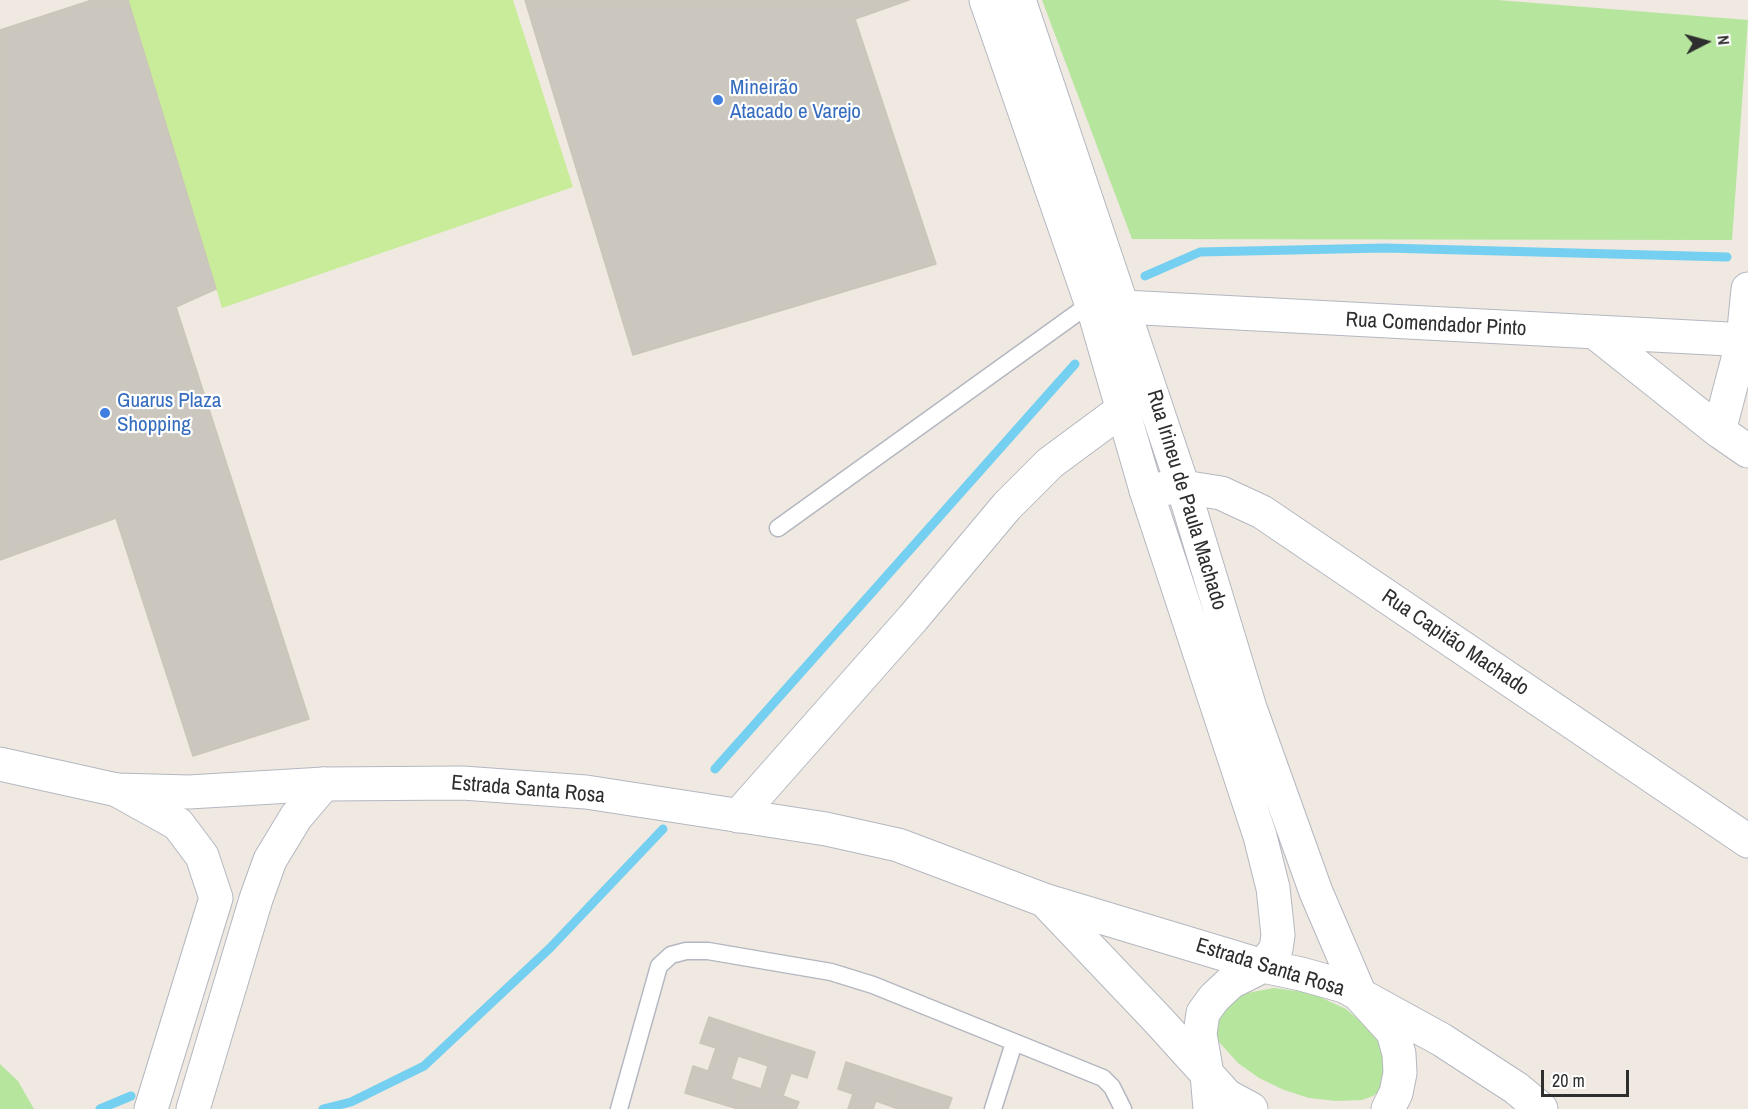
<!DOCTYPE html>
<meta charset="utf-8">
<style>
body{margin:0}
#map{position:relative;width:1748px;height:1109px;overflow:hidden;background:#efe9e1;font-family:"Archivo Narrow",sans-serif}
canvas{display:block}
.north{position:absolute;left:1676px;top:12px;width:60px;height:60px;-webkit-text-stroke:4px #fff;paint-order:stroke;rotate:84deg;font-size:16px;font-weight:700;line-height:24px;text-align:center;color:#2e2e2e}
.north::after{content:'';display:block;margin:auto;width:21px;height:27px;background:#2e2e2e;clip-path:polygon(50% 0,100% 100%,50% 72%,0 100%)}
.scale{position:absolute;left:1541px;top:1070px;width:88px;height:27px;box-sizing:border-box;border:3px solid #2e2e2e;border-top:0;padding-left:8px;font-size:18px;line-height:21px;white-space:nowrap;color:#2e2e2e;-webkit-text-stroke:4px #fff;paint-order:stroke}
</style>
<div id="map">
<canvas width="1748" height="1109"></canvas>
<div class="north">N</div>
<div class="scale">20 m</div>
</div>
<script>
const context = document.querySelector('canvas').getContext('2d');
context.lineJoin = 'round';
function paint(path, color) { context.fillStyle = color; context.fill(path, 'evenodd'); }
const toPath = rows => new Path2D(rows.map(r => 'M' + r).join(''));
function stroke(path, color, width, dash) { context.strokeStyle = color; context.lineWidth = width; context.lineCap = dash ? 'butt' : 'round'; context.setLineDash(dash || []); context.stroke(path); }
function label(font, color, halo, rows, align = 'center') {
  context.font = font + ' "Archivo Narrow",sans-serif'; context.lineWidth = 4.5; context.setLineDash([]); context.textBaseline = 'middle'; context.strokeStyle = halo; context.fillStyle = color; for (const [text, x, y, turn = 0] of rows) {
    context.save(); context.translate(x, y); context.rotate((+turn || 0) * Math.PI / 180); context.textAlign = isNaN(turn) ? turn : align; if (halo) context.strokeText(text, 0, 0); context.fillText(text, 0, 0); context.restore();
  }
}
paint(toPath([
 [1042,0,1497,0,1748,20,1732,240,1132,239],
 [1274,988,1311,993,1346,1009,1375,1034,1390,1059,1381,1090,1373,1096,1362,1100,1336,1101,1309,1098,1284,1090,1259,1078,1238,1063,1219,1042,1216,1031,1216,1020,1236,995],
 [0,1064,18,1081,34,1109,0,1109]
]), '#b6e59e');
paint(toPath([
 [127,0,513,0,573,187,222,308]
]), '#c9ec9a');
stroke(toPath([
 [1145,276,1200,252,1385,248,1727,257],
 [715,769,1075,364],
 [100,1109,131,1096],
 [323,1109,351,1102,424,1066,550,948,663,829]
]), '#75cff0', 9);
const building = toPath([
 [92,0,128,0,216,289,176,307,309,719,193,756,116,518,0,560,0,30,92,0],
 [525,0,909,0,855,19,936,264,633,355,525,0],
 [709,1017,762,1035,754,1061,738,1056,731,1079,746,1084,738,1109,685,1093,693,1066,708,1071,716,1048,700,1043,709,1017],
 [762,1035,815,1052,807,1078,791,1073,783,1096,799,1102,796,1109,738,1109,746,1084,761,1089,768,1066,754,1061,762,1035],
 [846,1062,899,1080,890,1106,876,1101,873,1109,848,1109,853,1094,838,1089,846,1062],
 [899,1080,952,1098,948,1109,898,1109,890,1106,899,1080]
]);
paint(building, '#cbc7bf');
stroke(building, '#cbc5ba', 1.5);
const lane = toPath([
 [778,528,1091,303],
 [619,1109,659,966,671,955,686,951,708,951,831,972,873,985,1103,1078,1112,1087,1123,1109],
 [993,1109,1014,1043]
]);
const street = toPath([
 [1124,307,1748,340],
 [1597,334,1719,431,1748,451],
 [1719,431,1743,340,1748,289],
 [1146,490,1183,487,1221,493,1262,512,1748,841],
 [117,790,178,824,202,856,216,898,151,1109],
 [738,816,913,618,1007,506,1050,463,1123,409],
 [1207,1074,1210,1109],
 [193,1109,256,899,270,860,296,817,324,784]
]);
const secondary = toPath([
 [986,0,1095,314,1146,490,1260,836,1273,888,1278,935,1276,949,1263,966,1231,982,1214,998,1203,1013,1200,1034,1207,1074],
 [1019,0,1183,487,1250,708,1316,892,1361,997,1393,1032,1399,1054,1400,1073,1396,1093,1388,1109],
 [0,764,117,790,189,792,324,784,463,783,586,792,826,829,898,845,1044,900,1263,966,1301,974,1344,986,1442,1040,1516,1088,1541,1109],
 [1045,901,1160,1022,1227,1096,1251,1109]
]);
stroke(lane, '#b4b7c1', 19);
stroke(street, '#b4b7c1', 35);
stroke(secondary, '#b4b7c1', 35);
stroke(lane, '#fff', 16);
stroke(street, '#fff', 33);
stroke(secondary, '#fff', 33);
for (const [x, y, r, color] of [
 [718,100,6,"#3f7fe0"],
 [105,413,6,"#3f7fe0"]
]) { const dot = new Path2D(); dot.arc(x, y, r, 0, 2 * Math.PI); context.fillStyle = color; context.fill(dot); stroke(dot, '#fff', 2); }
label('21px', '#366cbe', '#fff', [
 ["Mineirão",730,88],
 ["Atacado e Varejo",730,112],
 ["Guarus Plaza",117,401],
 ["Shopping",117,425]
], 'left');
label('21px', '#2e2e2e', '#fff', [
 ["Rua Comendador Pinto",1436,325,3],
 ["Rua Irineu de Paula Machado",1186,500,73],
 ["Rua Capitão Machado",1455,643,34],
 ["Estrada Santa Rosa",528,790,5],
 ["Estrada Santa Rosa",1270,968,17]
]);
</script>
